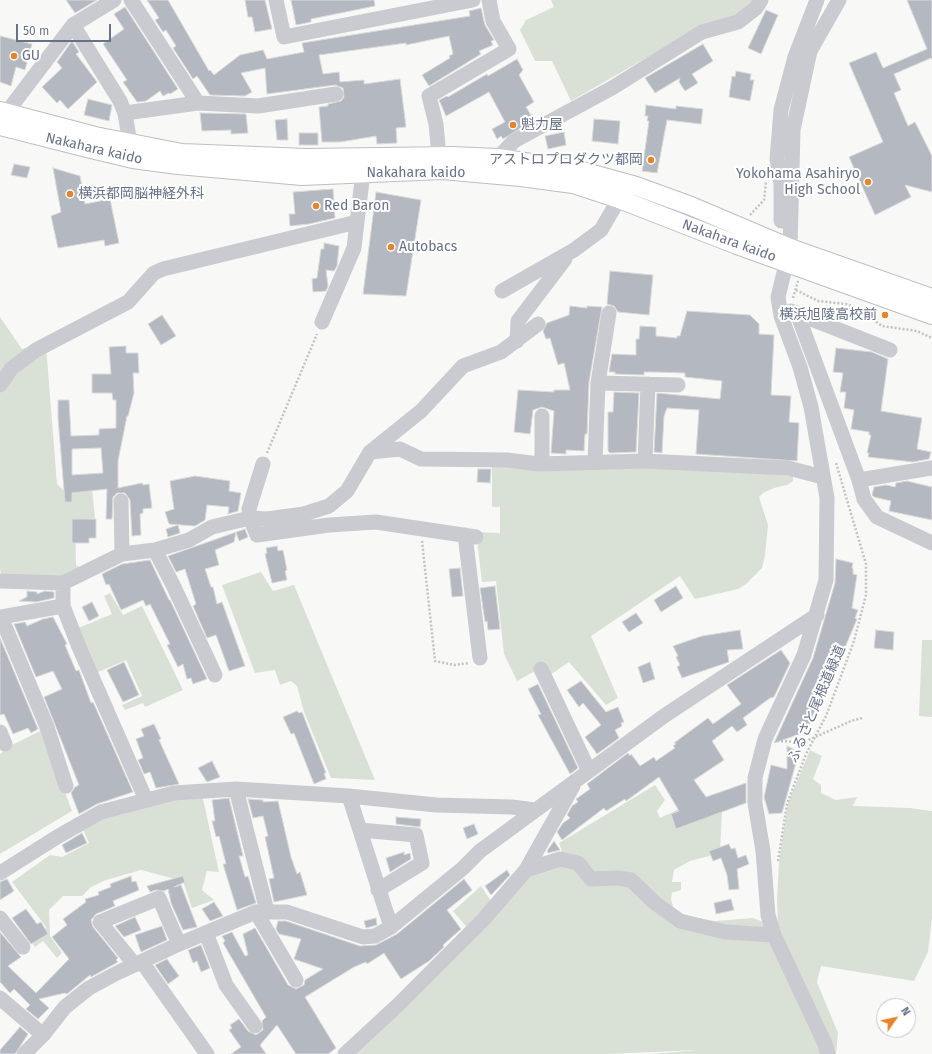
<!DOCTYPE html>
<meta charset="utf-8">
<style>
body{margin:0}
#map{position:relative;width:932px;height:1054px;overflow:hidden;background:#f8f9f6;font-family:"Fira Sans",sans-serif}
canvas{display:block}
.north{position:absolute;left:876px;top:998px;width:40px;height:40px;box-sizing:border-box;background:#fff;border:1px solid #c2c6cf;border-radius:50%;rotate:56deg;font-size:11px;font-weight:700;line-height:16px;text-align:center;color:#677188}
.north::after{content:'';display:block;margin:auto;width:14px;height:18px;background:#e78328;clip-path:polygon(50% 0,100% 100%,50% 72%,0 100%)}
.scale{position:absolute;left:16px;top:24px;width:95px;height:18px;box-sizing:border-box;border:2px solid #677188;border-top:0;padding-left:5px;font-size:12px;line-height:14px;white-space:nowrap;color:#677188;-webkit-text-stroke:3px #fff;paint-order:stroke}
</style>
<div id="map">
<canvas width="932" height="1054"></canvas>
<div class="north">N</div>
<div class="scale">50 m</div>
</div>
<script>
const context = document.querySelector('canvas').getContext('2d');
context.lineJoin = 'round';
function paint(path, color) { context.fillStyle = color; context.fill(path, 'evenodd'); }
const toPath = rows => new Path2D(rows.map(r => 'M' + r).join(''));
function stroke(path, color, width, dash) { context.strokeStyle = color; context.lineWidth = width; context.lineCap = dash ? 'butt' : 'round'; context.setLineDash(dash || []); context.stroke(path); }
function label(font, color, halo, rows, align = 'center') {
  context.font = font + ' "Fira Sans","Noto Sans JP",sans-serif'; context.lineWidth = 4; context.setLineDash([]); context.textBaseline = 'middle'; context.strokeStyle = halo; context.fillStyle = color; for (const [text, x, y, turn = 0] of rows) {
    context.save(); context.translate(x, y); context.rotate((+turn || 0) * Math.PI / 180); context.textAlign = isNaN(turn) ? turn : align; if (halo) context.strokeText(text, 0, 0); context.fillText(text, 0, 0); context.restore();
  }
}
paint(toPath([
 [551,0,752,0,754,3,733,20,700,27,571,101,552,61,535,61,520,30,526,20,554,7],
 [0,317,22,349,42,342,46,346,57,484,63,490,92,489,95,518,75,521,76,565,84,570,62,580,2,578,0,569],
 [492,462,644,462,793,476,793,481,787,485,774,488,763,493,759,497,768,525,765,556,762,568,746,584,738,589,695,599,680,576,591,636,618,698,606,705,569,662,550,675,544,666,517,681,504,654,496,581,482,582,476,532,500,533,500,507,492,507],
 [261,572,273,591,294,585,375,780,331,778,304,712,297,686,291,681,280,685,275,670,255,673,222,585],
 [110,593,123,615,142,606,183,690,145,707,143,703,125,710,122,705,142,696,126,660,96,673,76,629,112,614,104,596],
 [922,640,932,640,932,717,919,716],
 [42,730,72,811,0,854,0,754,12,745],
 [810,750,822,756,813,779,821,785,821,793,836,800,857,797,853,806,910,808,932,811,932,918,928,952,914,981,821,966,817,982,838,1033,836,1054,653,1054,697,1050,607,1054,349,1054,469,930,453,911,481,886,491,901,562,851,559,843,655,785,665,800,657,811,660,818,683,807,722,811,720,853,690,861,674,870,672,882,681,882,681,890,672,893,671,899,675,914,715,921,753,918,778,928,777,899,779,862,788,803],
 [202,794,219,872,207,871,202,890,214,900,192,908,183,881,141,870,106,880,91,887,82,896,63,896,49,910,50,936,62,953,57,958,43,941,35,947,31,942,45,933,46,927,12,882,50,855,62,857,89,843,82,827,103,815]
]), '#d9e1d7');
const building = toPath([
 [66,0,97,0,75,13,66,0],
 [147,0,168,0,209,71,210,70,214,75,240,55,263,50,267,59,304,52,302,43,470,16,469,11,481,8,485,25,494,40,491,41,493,45,479,51,481,54,429,86,422,75,450,58,449,56,453,54,449,36,406,45,406,43,319,55,323,74,339,72,340,82,364,80,364,84,400,79,406,127,396,128,397,143,377,144,376,136,340,142,322,142,319,107,328,106,328,104,341,101,344,97,343,88,335,85,267,94,265,68,241,73,252,92,245,96,210,95,197,76,193,79,173,48,176,46,166,30,163,32,155,20,159,18,147,0],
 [245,0,265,0,272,29,255,32,252,17,248,17,245,0],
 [291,0,374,0,375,6,311,19,311,22,296,25,291,0],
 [907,0,932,0,932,60,931,58,894,74,901,90,894,93,908,126,915,122,932,156,932,192,905,185,911,197,875,215,849,157,883,142,849,63,876,52,883,68,927,49,907,0],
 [125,7,178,89,170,94,169,93,163,96,160,91,146,101,137,102,123,82,127,80,103,44,124,29,114,14,125,7],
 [766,10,778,15,761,54,748,48,766,10],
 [0,36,32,44,25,70,16,67,11,86,0,82,0,36],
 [72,41,79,52,76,54,97,82,68,109,60,100,57,103,42,87,62,68,57,62,72,41],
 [703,44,713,61,692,74,698,83,685,91,679,82,680,78,655,93,645,78,703,44],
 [517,59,523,70,519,75,534,102,526,107,534,120,503,139,501,136,497,139,492,129,505,122,489,92,446,116,439,100,447,96,448,97,487,74,488,76,517,59],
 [736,71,751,74,750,80,754,80,750,101,729,97,732,76,735,77,736,71],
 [88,99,112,105,109,121,84,115,88,99],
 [646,105,676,109,676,106,703,109,701,124,667,120,657,173,642,171,649,121,647,121,648,116,645,116,646,105],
 [200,113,246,114,248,133,231,134,231,130,202,131,200,113],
 [287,119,288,140,277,140,275,120,287,119],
 [594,119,620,121,618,144,592,141,594,119],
 [564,132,566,145,548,149,545,136,564,132],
 [299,133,318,133,318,145,299,145,299,133],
 [14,164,30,167,27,178,11,175,14,164],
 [53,168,80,176,85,204,110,199,119,243,105,246,104,240,58,248,51,216,61,212,53,168],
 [333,189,335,218,309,224,290,226,289,214,295,214,293,192,333,189],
 [376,192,421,200,406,296,363,294,376,192],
 [324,243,339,246,337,266,334,271,326,270,328,286,326,291,313,292,312,279,317,278,321,249,324,249,324,243],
 [610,271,653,275,649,315,618,312,614,306,607,304,610,271],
 [570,306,587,308,587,306,602,307,589,382,587,434,585,434,584,451,566,450,566,454,551,453,554,411,542,407,533,410,530,434,514,432,518,390,554,392,554,390,570,390,564,363,558,365,550,338,546,339,543,331,547,323,569,315,570,306],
 [687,311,750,315,759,324,759,334,774,335,771,395,791,396,789,422,799,423,797,461,696,454,699,410,667,408,664,416,662,453,654,452,657,393,720,399,722,381,685,377,685,373,653,372,644,372,644,375,615,374,615,372,609,372,612,354,636,355,636,339,639,339,640,326,656,327,656,336,677,338,677,336,680,336,687,311],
 [162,315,176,336,161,345,148,324,162,315],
 [126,346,126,353,138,353,139,373,133,373,134,393,128,416,127,416,118,461,118,488,142,483,143,485,149,484,152,508,143,509,143,513,140,514,141,535,132,536,130,500,125,493,117,493,113,497,112,519,106,519,107,489,72,493,72,502,65,502,58,418,58,400,69,400,71,436,99,435,99,429,116,428,116,400,113,400,112,393,92,393,92,374,111,374,109,347,126,346],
 [101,448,103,473,72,475,72,449,101,448],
 [836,348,872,352,888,359,881,411,922,418,917,449,931,452,929,459,913,462,868,457,869,453,867,453,871,435,869,435,869,432,851,429,854,410,844,408,846,392,840,392,843,373,833,372,836,348],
 [614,392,639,393,636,452,610,453,608,451,608,412,613,412,614,392],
 [478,469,491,469,490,483,477,482,478,469],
 [195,476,230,481,229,491,241,493,238,511,228,514,229,507,207,505,205,520,195,526,169,524,165,512,174,509,170,481,195,476],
 [907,481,932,487,932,520,889,511,891,501,874,497,872,495,874,487,886,485,895,487,896,483,907,481],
 [72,519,96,519,96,538,89,538,89,543,72,543,72,519],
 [178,525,180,533,168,537,166,529,178,525],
 [245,529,248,537,239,541,236,532,234,542,215,550,219,565,205,569,211,587,213,587,217,604,222,602,245,666,229,671,216,635,207,638,193,606,196,604,185,569,176,572,168,556,245,529],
 [277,546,278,551,283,550,287,570,285,571,287,580,272,583,265,554,267,553,266,548,277,546],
 [836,559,853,563,852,568,853,569,853,574,857,575,852,608,858,610,855,618,857,619,843,652,840,652,823,699,820,698,806,732,774,743,813,658,835,583,836,559],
 [150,560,169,600,170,600,207,679,193,684,191,678,187,679,183,664,178,667,167,645,170,644,150,604,146,606,143,600,121,610,109,584,106,585,102,574,122,564,150,560],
 [460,568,463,596,452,597,449,569,460,568],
 [495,586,500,629,488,630,487,621,485,622,480,588,495,586],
 [676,586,683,598,661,612,654,600,676,586],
 [27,591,37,592,37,594,45,591,54,592,54,598,36,602,19,601,27,597,27,591],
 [92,602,99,616,89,621,82,607,92,602],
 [636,613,643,623,629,632,622,622,636,613],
 [53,617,67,644,65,645,76,671,79,670,91,703,93,702,133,792,97,804,79,814,71,793,75,787,79,785,44,697,62,689,53,671,36,677,14,624,25,622,27,626,43,619,53,617],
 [740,630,743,649,727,650,729,662,682,678,677,667,680,665,676,657,678,656,673,646,702,636,740,630],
 [876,630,894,632,893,650,874,648,876,630],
 [0,638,38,729,31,733,28,728,13,734,4,714,0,715,0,638],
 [781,650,790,663,774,697,770,698,743,718,747,725,737,732,732,726,712,741,724,760,694,780,706,797,746,783,746,803,676,829,671,814,679,811,659,777,626,801,625,799,606,811,604,808,562,840,557,832,563,823,570,818,567,815,572,806,578,802,576,799,590,789,587,784,628,753,630,756,631,754,640,766,654,757,656,761,675,748,673,746,676,744,674,743,708,718,713,724,741,704,727,685,781,650],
 [124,662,139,695,123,702,107,670,124,662],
 [650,662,655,679,643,683,638,667,650,662],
 [581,681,606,712,618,707,624,722,621,723,622,726,615,730,619,738,597,754,585,737,601,725,583,703,579,707,567,690,581,681],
 [538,684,578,768,570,774,538,715,541,714,528,689,538,684],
 [297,711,299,713,302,712,326,773,324,773,326,779,314,784,294,733,291,734,283,717,297,711],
 [154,724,161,739,159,740,179,784,156,788,150,772,144,774,138,760,143,758,136,739,144,736,141,729,154,724],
 [787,746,799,752,782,813,769,814,764,797,771,765,787,769,787,746],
 [212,761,220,777,207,782,198,768,212,761],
 [229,798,243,856,239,856,245,877,248,876,256,903,237,910,223,864,226,864,219,836,216,837,212,821,215,821,212,800,229,798],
 [248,799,263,800,263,802,278,801,291,857,297,874,300,872,307,895,274,902,269,879,274,878,265,837,268,836,263,816,253,818,248,799],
 [396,817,421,819,420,827,396,824,396,817],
 [474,824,478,834,467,839,463,828,474,824],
 [82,833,87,843,66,853,62,845,82,833],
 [554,841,560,850,548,853,547,851,554,841],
 [729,844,731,849,735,848,738,858,746,855,749,864,737,869,739,889,729,890,727,875,721,858,713,861,709,851,729,844],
 [404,852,404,855,410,853,411,859,390,872,386,858,404,852],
 [507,870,510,875,491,895,485,886,507,870],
 [131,876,132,882,136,881,139,890,113,901,115,906,96,914,91,920,93,927,118,958,116,960,118,962,91,977,90,975,67,994,65,993,39,999,49,1008,38,1019,26,1009,30,1005,14,989,10,993,0,982,0,932,21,957,8,966,36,993,69,959,52,937,67,925,63,919,86,902,85,899,99,895,98,892,111,887,110,884,131,876],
 [183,876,185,882,174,887,181,885,197,927,183,930,171,903,168,889,164,891,156,890,150,892,147,886,183,876],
 [7,879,14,891,0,900,0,882,7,879],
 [464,879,472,890,447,910,461,929,443,945,444,947,429,961,401,979,384,953,367,964,366,962,354,967,305,997,336,1048,328,1054,296,1054,277,1025,260,1045,266,1054,231,1054,241,1047,229,1030,232,1028,230,1025,239,1019,248,1031,256,1035,263,1030,262,1021,266,1017,223,943,225,941,222,936,232,932,245,956,248,955,243,934,255,928,288,985,296,989,304,985,305,980,323,969,294,959,301,939,279,934,276,929,278,921,286,921,360,946,376,945,397,934,464,879],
 [731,899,734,910,716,914,714,903,731,899],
 [214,902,223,916,210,921,202,909,214,902],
 [26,909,37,924,41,922,48,934,31,944,12,918,26,909],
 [135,917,141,930,124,937,115,926,135,917],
 [376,918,377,925,366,928,364,921,376,918],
 [162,926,167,940,141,952,135,935,162,926],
 [201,945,210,968,201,972,197,961,193,963,188,950,201,945],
 [167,959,179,976,168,984,155,965,167,959],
 [20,1027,28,1034,15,1054,0,1054,0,1050,20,1027]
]);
paint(building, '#b4b8c0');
stroke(building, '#dadbd8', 1);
const major = toPath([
 [0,111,95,136,182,153,306,158,452,156,498,158,578,170,636,186,691,206,790,248,932,298],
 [0,126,87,148,133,159,178,165,302,176,442,170,521,177,573,184,619,199,737,245,932,315]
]);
stroke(major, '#bcbec3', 20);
stroke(toPath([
 [750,215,764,200,766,182],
 [796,290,818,301,846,304,855,307,882,326,917,331,932,338],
 [793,298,798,281],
 [267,453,317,334],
 [422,541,435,661,454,665,469,663],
 [777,741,804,742,851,721,862,718],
 [778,861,787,804,806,754,826,716,854,641,866,595,866,564,836,463]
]), '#c0c2c5', 2.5, [2, 2]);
stroke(toPath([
 [131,0,198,103],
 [276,0,284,37,473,0],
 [73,25,120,101,125,113,130,144],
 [7,112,73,25,114,0],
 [125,113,198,103,258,106,336,94],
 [439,156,436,124,429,96,509,49,493,21,489,0],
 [498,158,514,141,612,88,702,32,738,22,756,8,761,0],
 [781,221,781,184,777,159,781,110,795,57,817,0],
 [502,291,574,250,601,230,619,199],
 [791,311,890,350],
 [797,313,859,480,932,468],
 [322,322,354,248,357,222],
 [517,341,518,321,565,259],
 [598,383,678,385],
 [0,385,11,369,36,350,128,302,154,273,163,269,357,222,363,173,362,162],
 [542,416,542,464],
 [370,452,400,449,421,459,507,460,539,464,645,461,788,468,823,477],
 [645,461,648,384],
 [595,462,598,383,609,313],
 [263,464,249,509,250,518,267,519,304,514,329,506,347,491,370,452,421,411,463,366,501,352,538,324],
 [859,480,864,499,877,517,932,543],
 [121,501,122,554],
 [465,535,480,658],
 [155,550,173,585,215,675],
 [0,581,63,583,122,554,155,550,189,540,212,527,250,518,257,535,329,525,376,522,476,537],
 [63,583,63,606,79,647,146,800],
 [0,617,63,606],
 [1,617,47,727,66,786],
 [541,669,589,771],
 [0,732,5,744],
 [236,789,267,911],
 [349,796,391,927],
 [360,830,416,835,422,863,378,890],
 [526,870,560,859,578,863,591,879,618,878,631,880,655,903,680,921,725,932,774,935],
 [0,873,57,837,101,812,174,793,236,789,349,796,436,805,512,807,535,810],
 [256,912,296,980],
 [0,918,23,947],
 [206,933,226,985,255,1026],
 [142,962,207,1054],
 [135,965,100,922,159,898,179,944],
 [0,998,43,1035],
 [24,1054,43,1035,65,1007,89,988,117,973,179,944,256,912,287,912,363,937,375,936,391,927,462,869,480,851,664,716,817,615],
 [345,1054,399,1004,483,920,526,870,573,786],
 [828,1054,825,1044,774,935,768,915,763,851,755,803,755,778,765,739,804,655,826,580,827,498,811,407,800,367,781,316,778,297,790,248,793,130,810,51,839,0]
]), '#c9cbd0', 15);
stroke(major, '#fff', 18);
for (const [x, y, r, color] of [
 [14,56,4,"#e78328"],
 [513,125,4,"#e78328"],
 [651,160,4,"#e78328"],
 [868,182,4,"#e78328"],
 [70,194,4,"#e78328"],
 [316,206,4,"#e78328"],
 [391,247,4,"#e78328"],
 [885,315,4,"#e78328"]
]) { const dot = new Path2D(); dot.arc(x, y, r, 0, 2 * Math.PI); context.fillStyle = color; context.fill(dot); stroke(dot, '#fff', 1.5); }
label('14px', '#677188', '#fff', [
 ["GU",22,56],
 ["魁力屋",521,125],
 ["アストロプロダクツ都岡",643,160,"right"],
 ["Yokohama Asahiryo",860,174,"right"],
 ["High School",860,190,"right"],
 ["横浜都岡脳神経外科",78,194],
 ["Red Baron",324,206],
 ["Autobacs",399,247],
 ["横浜旭陵高校前",877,315,"right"]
], 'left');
label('14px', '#677188', '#fff', [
 ["Nakahara kaido",94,149,13],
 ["Nakahara kaido",416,173],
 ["Nakahara kaido",729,241,20],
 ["ふるさと尾根道緑道",817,704,-67]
]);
</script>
